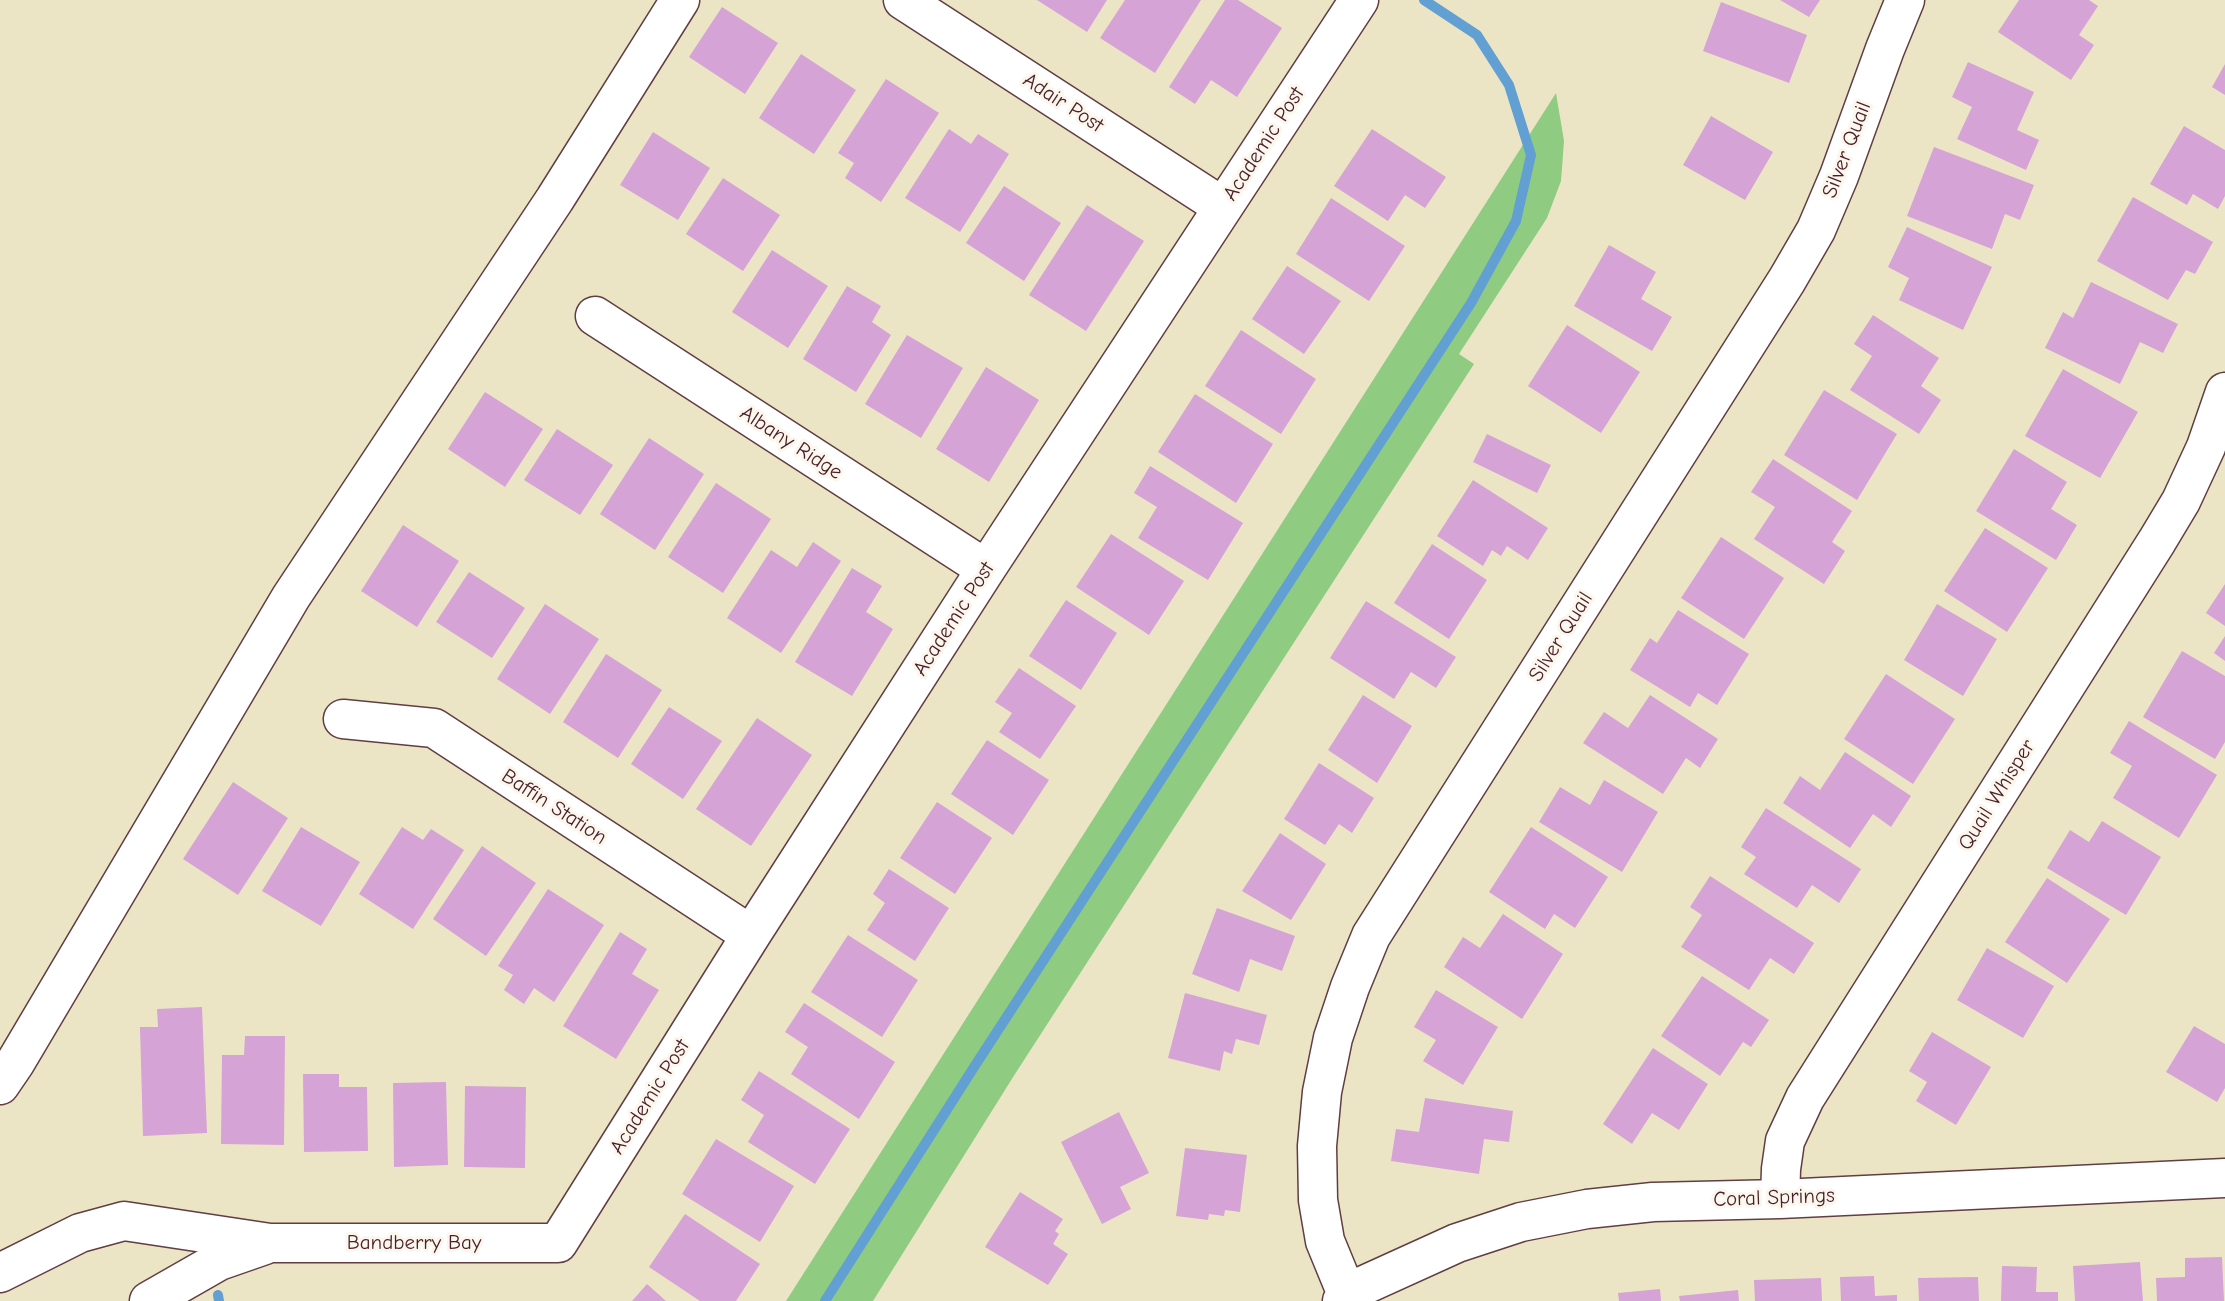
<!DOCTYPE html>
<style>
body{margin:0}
canvas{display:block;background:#ebe5c6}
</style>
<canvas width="2225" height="1301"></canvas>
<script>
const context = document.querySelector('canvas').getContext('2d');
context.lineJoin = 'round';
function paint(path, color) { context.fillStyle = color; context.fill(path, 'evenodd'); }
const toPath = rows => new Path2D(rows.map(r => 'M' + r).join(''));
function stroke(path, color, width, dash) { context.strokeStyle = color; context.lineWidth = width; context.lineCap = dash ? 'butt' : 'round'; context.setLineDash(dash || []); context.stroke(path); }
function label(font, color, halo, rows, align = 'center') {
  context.font = font + ' "Comic Neue",sans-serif'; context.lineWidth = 6; context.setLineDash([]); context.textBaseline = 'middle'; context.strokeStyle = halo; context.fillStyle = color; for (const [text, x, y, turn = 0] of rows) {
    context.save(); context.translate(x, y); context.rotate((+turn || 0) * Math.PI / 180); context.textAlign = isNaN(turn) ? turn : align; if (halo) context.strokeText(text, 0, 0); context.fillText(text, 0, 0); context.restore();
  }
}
paint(toPath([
 [1556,93,1564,141,1561,181,1547,218,1459,354,1474,364,1015,1074,873,1301,786,1301]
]), '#8fcc82');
stroke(toPath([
 [218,1295,219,1301],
 [825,1301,976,1064,1471,303,1516,221,1531,155,1509,85,1477,35,1424,0]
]), '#62a0d4', 10);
paint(toPath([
 [1037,0,1107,0,1087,32],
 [1125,0,1201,0,1155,73,1100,38],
 [1225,0,1238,0,1282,28,1237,97,1211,80,1195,104,1169,87],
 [1780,0,1820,0,1809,17],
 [2019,0,2089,0,2098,6,2079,35,2094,45,2071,80,1998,32],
 [1721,2,1807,35,1789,83,1703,51],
 [722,7,778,43,745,94,689,57],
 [801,54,856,90,814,154,759,118],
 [1968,62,2034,92,2017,130,2039,140,2026,170,1957,139,1972,107,1952,97],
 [2225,64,2225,95,2212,87],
 [886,79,939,113,881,202,845,178,854,163,838,153],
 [1711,116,1773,152,1745,200,1683,165],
 [2184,126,2225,150,2225,196,2218,209,2193,194,2187,205,2150,184],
 [949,129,971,144,978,134,1009,154,960,232,905,198],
 [1372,129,1446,177,1425,208,1405,195,1388,221,1334,186],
 [653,132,710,168,678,220,620,185],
 [1934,147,2034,185,2020,220,2005,214,1992,249,1907,216],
 [723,178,780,215,743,271,686,234],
 [1004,186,1061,223,1024,281,966,243],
 [2133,197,2213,242,2195,274,2186,270,2168,300,2097,261],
 [1331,198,1405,246,1369,301,1296,254],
 [1087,205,1144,241,1086,331,1029,295],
 [1907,227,1992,267,1963,330,1899,300,1909,278,1888,267],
 [1609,245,1656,272,1641,299,1672,317,1652,351,1574,306],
 [772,250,828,286,788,348,732,312],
 [1287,266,1341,301,1304,354,1252,319],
 [2091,282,2178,324,2163,353,2140,342,2120,384,2045,348,2063,312,2073,318],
 [847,286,881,306,872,322,891,335,856,392,803,359],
 [1873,315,1939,358,1921,386,1941,400,1919,434,1850,390,1872,356,1854,344],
 [1567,325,1640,372,1601,433,1528,386],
 [1241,330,1316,379,1281,434,1205,386],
 [907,335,963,368,921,438,865,404],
 [986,367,1039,400,989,482,936,449],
 [2063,369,2138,412,2100,478,2025,436],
 [1824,390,1897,434,1857,500,1784,455],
 [485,392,543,429,505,487,448,449],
 [1195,394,1273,444,1236,503,1158,452],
 [557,429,613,465,580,515,524,480],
 [1487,434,1551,465,1537,493,1473,462],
 [649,438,704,474,655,550,600,514],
 [2014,449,2067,482,2051,509,2077,525,2056,560,1976,511],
 [1773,459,1852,511,1832,542,1845,551,1824,584,1754,539,1775,507,1751,492],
 [1150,466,1243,523,1208,580,1138,538,1157,507,1134,493],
 [1473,480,1548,528,1528,560,1507,546,1501,556,1492,550,1483,566,1437,536],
 [716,483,771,519,723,593,668,557],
 [403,525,459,561,417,627,361,591],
 [1985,528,2048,568,2007,632,1944,591],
 [1111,534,1184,581,1149,635,1076,587],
 [1721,537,1784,578,1744,639,1681,598],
 [813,542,841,561,781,653,727,618,771,550,797,567],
 [1432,544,1487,580,1449,639,1394,603],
 [852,568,882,586,866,612,893,629,852,696,795,662],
 [469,572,525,608,492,658,436,622],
 [2225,584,2225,626,2206,613],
 [1066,600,1117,633,1081,690,1029,656],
 [1366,601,1456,657,1436,688,1411,672,1394,699,1330,658],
 [545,604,599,639,550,714,497,679],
 [1937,604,1997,639,1963,696,1904,660],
 [1678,610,1749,654,1717,705,1698,693,1690,707,1630,670,1650,638,1657,643],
 [2225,636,2225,661,2214,653],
 [2182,651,2225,676,2225,742,2215,759,2143,717],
 [606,654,662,690,618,758,563,722],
 [1019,668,1076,706,1040,759,999,732,1012,713,995,702],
 [1886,674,1955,719,1913,784,1844,739],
 [1363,695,1412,726,1377,783,1328,750],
 [1650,695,1718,739,1700,768,1686,758,1663,794,1583,743,1604,712,1628,728],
 [669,707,722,741,683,799,631,764],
 [757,718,812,755,751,846,696,809],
 [2129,721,2217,775,2179,838,2113,798,2132,766,2110,753],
 [987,740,1049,780,1013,835,951,794],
 [1845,752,1911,796,1891,827,1873,814,1850,848,1783,803,1800,776,1820,790],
 [1319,763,1374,798,1352,833,1339,824,1325,845,1284,819],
 [1604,780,1658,812,1622,872,1539,822,1560,787,1590,805],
 [233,782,288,818,238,895,183,859],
 [937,802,992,838,955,894,900,858],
 [1766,808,1861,869,1839,903,1812,885,1797,908,1744,874,1756,857,1741,847],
 [2102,821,2161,857,2126,915,2047,868,2070,830,2089,842],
 [301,827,360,862,321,926,262,891],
 [402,827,423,840,431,829,464,850,413,929,359,894],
 [1531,827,1608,877,1575,928,1554,914,1545,929,1489,892],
 [1280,833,1326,864,1291,920,1242,891],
 [482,846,536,883,486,956,433,919],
 [889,869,949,908,915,961,867,930,885,903,873,894],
 [1710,876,1814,943,1794,974,1770,958,1749,990,1681,947,1702,915,1690,907],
 [2047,878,2110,919,2067,983,2005,942],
 [548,889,604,925,554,1002,534,988,524,1004,504,990,513,975,498,966],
 [1217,908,1295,936,1282,971,1250,959,1239,992,1192,974],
 [1503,914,1563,954,1522,1019,1444,967,1463,937,1480,948],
 [620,932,647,949,632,974,659,990,616,1059,563,1026],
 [848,935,918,980,882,1037,811,992],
 [1987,948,2054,986,2023,1038,1957,1000],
 [1702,976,1769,1020,1751,1047,1743,1042,1720,1076,1661,1036],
 [1436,990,1498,1027,1463,1085,1423,1061,1436,1040,1414,1027],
 [1185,993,1267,1015,1259,1045,1236,1039,1232,1054,1224,1051,1220,1071,1168,1058],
 [804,1003,895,1062,859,1119,791,1074,808,1047,785,1032],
 [202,1007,207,1133,143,1136,140,1027,158,1027,157,1009],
 [2194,1026,2225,1044,2225,1088,2217,1102,2166,1072],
 [1932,1032,1991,1067,1956,1125,1916,1101,1927,1082,1909,1071],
 [245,1036,285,1036,284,1145,221,1144,222,1055,244,1055],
 [1653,1048,1708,1084,1679,1130,1652,1113,1632,1144,1603,1124],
 [759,1071,850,1129,815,1184,748,1142,764,1115,741,1100],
 [303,1074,339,1074,339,1087,367,1087,368,1151,304,1152],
 [446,1082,448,1165,394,1167,393,1083],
 [465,1086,526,1087,525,1168,464,1167],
 [1425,1098,1513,1111,1509,1142,1484,1139,1479,1174,1391,1161,1396,1129,1419,1132],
 [1119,1112,1149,1173,1120,1187,1131,1209,1102,1224,1061,1142],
 [716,1139,794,1186,760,1242,682,1194],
 [1185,1148,1247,1155,1240,1212,1225,1210,1224,1216,1209,1214,1208,1220,1176,1216],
 [1020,1192,1063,1219,1055,1231,1059,1234,1053,1244,1068,1254,1048,1285,985,1247],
 [685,1214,760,1264,736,1301,700,1301,649,1267],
 [2222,1257,2224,1301,2157,1301,2156,1278,2185,1277,2185,1258],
 [2140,1262,2143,1301,2075,1301,2073,1266],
 [2002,1266,2037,1267,2036,1292,2058,1292,2058,1301,2001,1301],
 [1874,1276,1875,1296,1897,1295,1897,1301,1841,1301,1840,1277],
 [1978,1277,1979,1301,1919,1301,1918,1278],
 [1821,1278,1822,1301,1755,1301,1754,1280],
 [647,1284,666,1301,632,1301],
 [1660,1289,1661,1301,1619,1301,1618,1293],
 [1738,1290,1739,1301,1680,1301,1679,1296]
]), '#d6a3d6');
const minor = toPath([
 [903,0,1223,207],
 [595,316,986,569],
 [343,719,434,728,751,935],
 [0,1085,15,1063,291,597,555,199,680,0],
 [1780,1199,1781,1169,1785,1141,1805,1098,2157,541,2181,501,2206,447,2225,392],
 [0,1273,80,1233,124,1221,270,1243,558,1243,751,935,986,569,1359,0],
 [1348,1297,1325,1241,1318,1200,1317,1146,1322,1092,1333,1038,1350,987,1371,936,1787,280,1816,230,1839,176,1885,49,1905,0],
 [149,1301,219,1261,265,1245],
 [1342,1301,1360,1287,1457,1243,1521,1222,1587,1209,1653,1202,1780,1199,2225,1178]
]);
stroke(minor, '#623d42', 41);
stroke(minor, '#fff', 38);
label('21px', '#4a1f2b', '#fbf7ec', [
 ["Adair Post",1063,103,33],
 ["Academic Post",1264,144,-57],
 ["Silver Quail",1847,150,-69],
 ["Albany Ridge",791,443,33],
 ["Academic Post",954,619,-57],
 ["Silver Quail",1561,637,-58],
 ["Quail Whisper",1997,795,-58],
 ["Baffin Station",554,807,33],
 ["Academic Post",650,1097,-58],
 ["Coral Springs",1774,1198,-2],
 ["Bandberry Bay",414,1243]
]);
</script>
